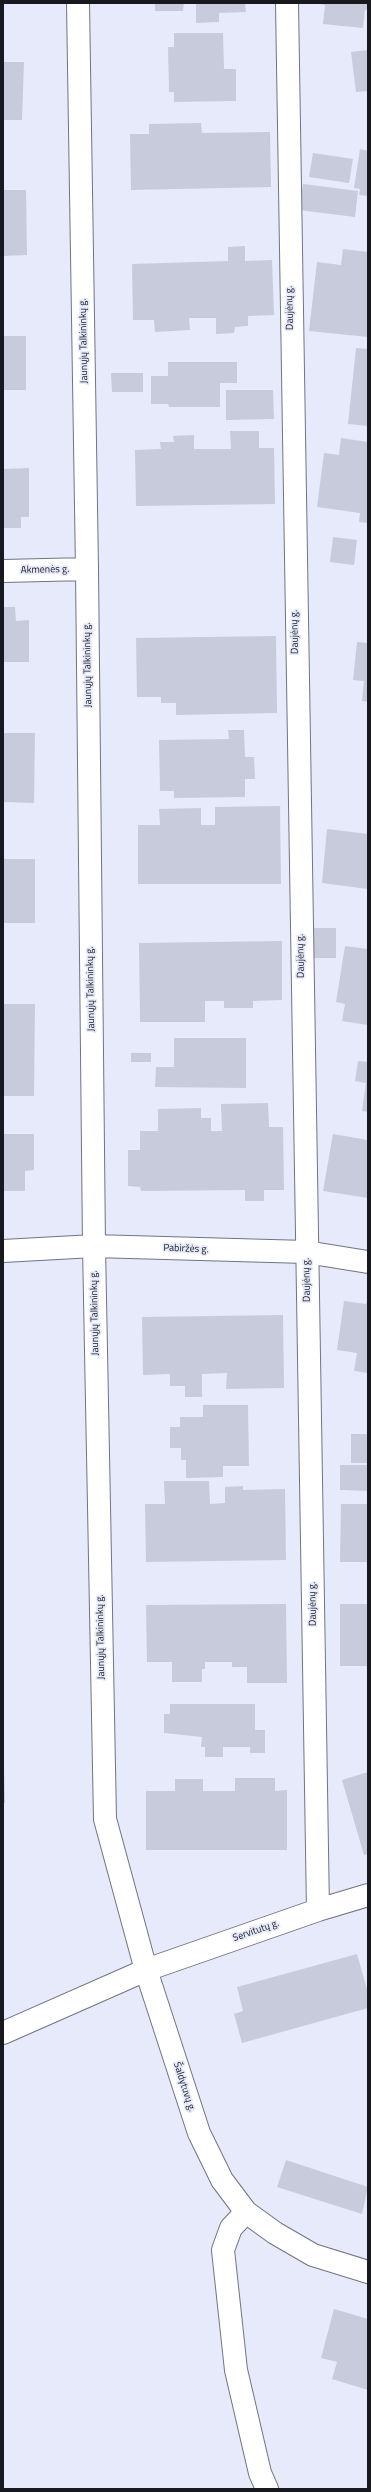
<!DOCTYPE html>
<meta charset="utf-8">
<style>
body{margin:0}
#map{position:relative;width:371px;height:2492px;overflow:hidden;background:#e6eafa;font-family:"Titillium Web",sans-serif}
canvas{display:block}
.frame{position:absolute;inset:0;border:4px solid #18191e;pointer-events:none}
</style>
<div id="map">
<canvas width="371" height="2492"></canvas>
<div class="frame"></div>
</div>
<script>
const context = document.querySelector('canvas').getContext('2d');
context.lineJoin = 'round';
function paint(path, color) { context.fillStyle = color; context.fill(path, 'evenodd'); }
const toPath = rows => new Path2D(rows.map(r => 'M' + r).join(''));
function stroke(path, color, width, dash) { context.strokeStyle = color; context.lineWidth = width; context.lineCap = dash ? 'butt' : 'round'; context.setLineDash(dash || []); context.stroke(path); }
function label(font, color, halo, rows, align = 'center') {
  context.font = font + ' "Titillium Web",sans-serif'; context.lineWidth = 3.5; context.setLineDash([]); context.textBaseline = 'middle'; context.strokeStyle = halo; context.fillStyle = color; for (const [text, x, y, turn = 0] of rows) {
    context.save(); context.translate(x, y); context.rotate((+turn || 0) * Math.PI / 180); context.textAlign = isNaN(turn) ? turn : align; if (halo) context.strokeText(text, 0, 0); context.fillText(text, 0, 0); context.restore();
  }
}
paint(toPath([
 [155,3,184,3,183,11,155,11],
 [196,3,245,3,246,12,219,13,219,22,196,23],
 [316,3,368,3,368,10,365,10,363,28,323,24,325,5],
 [174,33,223,33,224,69,236,69,236,101,174,102,174,92,169,92,168,47,174,47],
 [368,50,368,91,356,92,351,52],
 [3,62,24,62,22,120,3,120],
 [201,123,202,133,270,132,271,187,131,190,130,134,149,134,149,124],
 [360,149,368,151,368,196,359,195,360,189,354,188],
 [313,153,353,159,349,183,309,177],
 [303,184,358,191,355,217,299,210],
 [3,190,26,190,27,255,3,256],
 [245,246,245,261,272,260,274,315,248,316,248,326,235,327,234,333,216,334,216,318,189,318,190,330,155,332,154,320,133,320,132,264,228,261,228,247],
 [343,249,368,252,368,337,309,331,317,262,341,265],
 [3,336,26,336,26,390,3,390],
 [356,348,368,349,368,426,348,424],
 [168,362,237,362,237,383,220,383,220,407,169,407,168,404,151,404,151,376,168,376],
 [111,373,143,373,143,392,112,392],
 [226,390,273,390,274,419,226,420],
 [230,431,259,431,259,448,274,448,275,504,136,506,135,450,161,449,160,442,174,442,173,436,194,435,194,449,231,449],
 [341,438,368,442,368,523,359,522,360,513,317,507,324,453,339,455],
 [29,468,29,517,21,517,21,528,3,528,3,469],
 [333,537,357,540,354,565,330,562],
 [3,607,15,607,16,621,29,620,29,662,3,662],
 [276,636,277,713,176,715,176,703,161,703,161,697,137,697,136,638],
 [357,642,368,643,368,702,362,701,364,681,353,680],
 [228,730,244,730,245,757,254,757,255,779,245,779,245,797,174,798,174,791,160,791,159,740,229,739],
 [3,733,35,733,34,803,3,802],
 [280,806,281,884,138,884,138,825,160,825,159,809,201,808,201,825,215,825,215,807],
 [327,829,368,834,368,889,322,883],
 [3,859,35,859,35,923,3,923],
 [310,928,336,928,336,958,311,958],
 [282,941,282,1000,253,1001,253,1008,224,1008,224,1001,205,1001,205,1022,140,1022,139,943],
 [345,946,368,949,368,1025,342,1021,345,1004,336,1002],
 [3,1004,35,1004,34,1096,3,1096],
 [174,1038,246,1038,246,1088,155,1087,156,1067,174,1067],
 [131,1053,151,1053,151,1062,131,1062],
 [358,1061,368,1062,368,1112,362,1111,366,1083,355,1081],
 [268,1103,269,1127,283,1127,284,1190,264,1190,264,1201,245,1201,245,1190,141,1191,140,1187,128,1186,128,1150,140,1150,140,1131,158,1131,158,1109,201,1108,201,1118,211,1118,211,1131,222,1131,221,1104],
 [3,1134,34,1134,34,1170,25,1171,25,1191,3,1191],
 [333,1134,368,1140,368,1198,323,1191],
 [368,1298,368,1373,354,1371,357,1353,337,1350,344,1301,366,1304],
 [283,1315,284,1388,226,1389,227,1373,202,1374,202,1397,185,1397,185,1386,170,1386,170,1374,143,1375,142,1317],
 [203,1405,248,1405,249,1466,223,1466,223,1477,186,1478,186,1460,181,1460,181,1448,170,1448,170,1427,180,1427,180,1417,203,1417],
 [351,1434,368,1434,368,1463,351,1463],
 [340,1465,368,1465,368,1491,340,1490],
 [164,1481,209,1481,210,1504,225,1503,225,1487,243,1486,243,1490,285,1489,286,1560,146,1562,145,1504,165,1504],
 [341,1504,368,1504,368,1562,340,1562],
 [286,1604,287,1683,247,1683,247,1667,232,1667,232,1662,205,1662,205,1669,202,1669,202,1682,172,1682,172,1662,147,1662,146,1605],
 [340,1604,368,1604,368,1666,340,1666],
 [170,1704,255,1704,255,1730,265,1730,265,1753,250,1753,250,1747,223,1747,223,1757,205,1757,205,1747,201,1747,202,1737,164,1733,164,1714,170,1714],
 [3,1767,4,1767,5,1803,3,1803],
 [368,1772,368,1854,364,1855,342,1780],
 [235,1778,275,1778,275,1791,287,1790,287,1850,146,1850,146,1791,175,1791,175,1779,203,1779,203,1791,235,1791],
 [357,1954,368,1993,368,2008,242,2043,234,2014,243,2011,237,1987],
 [286,2160,368,2187,362,2214,277,2187],
 [334,2309,368,2319,368,2390,332,2379,337,2362,321,2358]
]), '#c8cbdb');
const street = toPath([
 [78,3,87,569,94,1246,105,1819,146,1970,199,2133,222,2180,246,2212,275,2233,313,2255,368,2272],
 [287,3,318,1910],
 [3,571,87,569],
 [3,1251,94,1246,306,1252,368,1262],
 [3,2033,146,1970,318,1910,368,1895],
 [246,2212,231,2228,223,2250,236,2370,260,2473,267,2489]
]);
stroke(street, '#717483', 24);
stroke(street, '#fff', 22);
label('10px', '#18191e', '#e6eafa', [
 ["Daujėnų g.",290,308,-91],
 ["Jaunųjų Talkininkų g.",84,341,-91],
 ["Akmenės g.",45,570,-1],
 ["Daujėnų g.",295,632,-91],
 ["Jaunųjų Talkininkų g.",88,665,-91],
 ["Daujėnų g.",301,956,-91],
 ["Jaunųjų Talkininkų g.",91,989,-91],
 ["Pabiržės g.",186,1249,2],
 ["Daujėnų g.",307,1280,-91],
 ["Jaunųjų Talkininkų g.",95,1313,-91],
 ["Daujėnų g.",313,1604,-91],
 ["Jaunųjų Talkininkų g.",101,1637,-91],
 ["Servitutų g.",256,1931,-19],
 ["Šaldytuvų g.",184,2087,72]
]);
</script>
